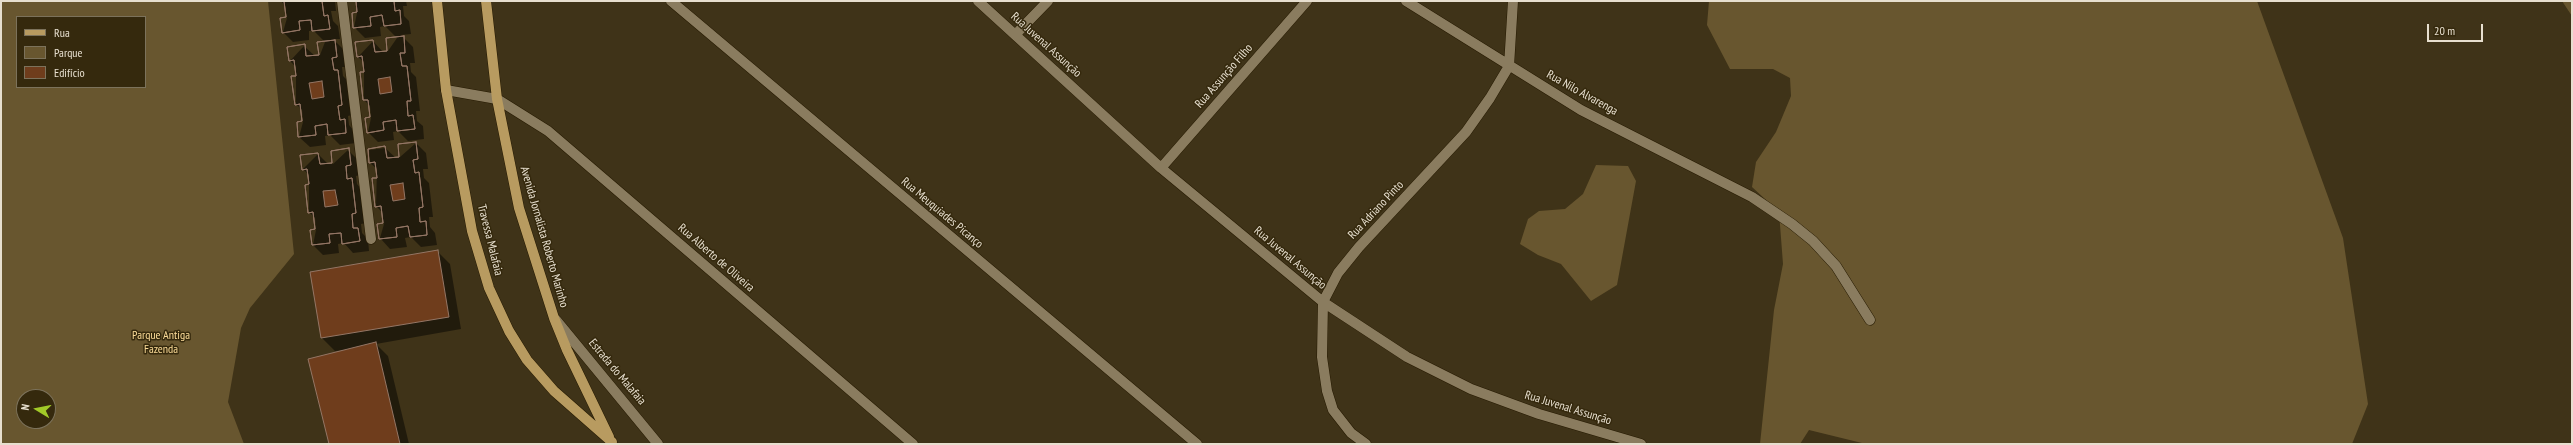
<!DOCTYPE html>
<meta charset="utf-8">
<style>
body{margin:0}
#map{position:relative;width:2573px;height:445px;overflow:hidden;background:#3f3318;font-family:"PT Sans Narrow",sans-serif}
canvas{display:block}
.frame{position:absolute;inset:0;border:2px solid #e7dfcf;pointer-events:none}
.legend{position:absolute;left:16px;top:16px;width:130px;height:72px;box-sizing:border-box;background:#35290d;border:1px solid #7c725b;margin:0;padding:5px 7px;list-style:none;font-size:12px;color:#e7dfcf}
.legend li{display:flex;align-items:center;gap:8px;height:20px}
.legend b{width:20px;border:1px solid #7c725b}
.north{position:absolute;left:16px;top:389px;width:40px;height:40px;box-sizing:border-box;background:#35290d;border:1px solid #7c725b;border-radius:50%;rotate:280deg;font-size:11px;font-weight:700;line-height:16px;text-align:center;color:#e7dfcf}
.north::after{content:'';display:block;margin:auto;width:14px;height:18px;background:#a2c928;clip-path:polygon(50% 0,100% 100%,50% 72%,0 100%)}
.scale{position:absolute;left:2427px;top:24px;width:56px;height:18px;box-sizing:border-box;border:2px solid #e7dfcf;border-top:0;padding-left:5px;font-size:12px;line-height:14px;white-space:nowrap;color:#e7dfcf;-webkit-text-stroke:3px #35290d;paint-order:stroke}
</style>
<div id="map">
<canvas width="2573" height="445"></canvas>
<div class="frame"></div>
<ul class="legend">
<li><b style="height:5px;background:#b89b60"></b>Rua</li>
<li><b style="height:11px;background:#68562f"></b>Parque</li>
<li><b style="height:11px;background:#6f3d1c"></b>Edifício</li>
</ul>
<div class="north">N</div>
<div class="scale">20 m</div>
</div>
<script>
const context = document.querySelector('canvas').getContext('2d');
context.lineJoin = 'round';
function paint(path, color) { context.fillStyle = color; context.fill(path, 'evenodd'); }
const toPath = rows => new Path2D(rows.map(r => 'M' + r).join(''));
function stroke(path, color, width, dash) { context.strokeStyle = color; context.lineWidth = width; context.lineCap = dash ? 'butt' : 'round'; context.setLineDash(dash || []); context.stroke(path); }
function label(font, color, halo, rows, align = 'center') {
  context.font = font + ' "PT Sans Narrow",sans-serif'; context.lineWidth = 3; context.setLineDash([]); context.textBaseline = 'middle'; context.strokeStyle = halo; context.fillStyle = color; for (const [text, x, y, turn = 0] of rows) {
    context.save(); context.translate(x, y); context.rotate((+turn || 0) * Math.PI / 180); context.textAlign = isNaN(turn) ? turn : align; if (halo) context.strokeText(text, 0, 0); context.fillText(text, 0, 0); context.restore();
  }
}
paint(toPath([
 [1,1,268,1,294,254,250,308,241,328,228,402,244,444,1,444],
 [17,17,145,17,145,87,17,87],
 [24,397,48,397,48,421,24,421],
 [1709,1,2257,1,2343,238,2368,404,2352,444,1866,444,1809,430,1800,444,1760,444,1774,310,1783,264,1779,212,1752,187,1756,162,1776,132,1791,96,1790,78,1773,69,1730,69,1707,25],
 [2562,1,2572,1,2572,16],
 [1596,165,1628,166,1636,181,1617,285,1591,301,1561,264,1538,255,1520,244,1528,219,1539,211,1565,209,1583,194]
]), '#68562f');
paint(toPath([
 [281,1,335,1,336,11,331,11,333,21,338,26,340,39,333,39,345,51,347,67,342,67,343,76,348,81,352,115,348,116,349,125,354,131,356,143,340,145,330,135,325,136,326,145,310,147,299,137,303,122,302,110,296,104,296,67,290,61,304,46,315,56,320,55,325,42,314,31,309,31,309,40,293,42,283,32,287,18,285,6],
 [356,1,406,1,407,6,403,6,404,16,409,21,411,34,401,35,413,47,415,63,410,63,411,72,416,77,420,111,416,111,417,121,423,126,424,139,408,141,398,131,393,132,394,140,378,142,368,132,371,118,370,106,364,100,364,62,358,57,373,41,383,52,388,51,397,38,385,26,380,27,381,36,365,38,354,27,357,13],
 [416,143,426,153,428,169,423,169,424,178,429,183,433,217,429,217,430,227,435,233,437,245,421,247,411,237,405,238,407,247,390,249,380,238,384,224,382,212,376,206,377,169,370,163,369,150,385,148,396,158,400,157],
 [348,150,358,160,360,175,356,176,357,184,362,190,366,223,361,224,362,233,368,239,369,251,353,253,344,243,338,244,339,253,323,255,313,245,316,230,315,218,309,212,309,175,303,169,318,154,328,164,333,164],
 [437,251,450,264,461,329,376,344,388,356,409,444,330,444,347,350,335,351,322,338,311,272]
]), '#0007');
const building = toPath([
 [284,1,324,1,322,1,324,16,328,15,330,29,312,31,311,20,299,21,300,30,282,33,280,18,286,17,284,1],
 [284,1,324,1,322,1,324,16,328,15,330,29,312,31,311,20,299,21,300,30,282,33,280,18,286,17,284,1],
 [356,1,394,1,395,11,400,10,401,24,384,26,382,15,370,17,371,26,353,28,352,13,357,12,356,1],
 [356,1,394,1,395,11,400,10,401,24,384,26,382,15,370,17,371,26,353,28,352,13,357,12,356,1],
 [404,36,405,53,400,53,402,66,407,66,411,101,407,101,408,116,413,115,415,129,397,131,396,120,383,122,384,130,367,133,365,118,370,117,368,100,363,100,360,72,364,72,362,56,357,57,355,42,373,40,375,52,387,51,386,38,404,36],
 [390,77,392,92,380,94,378,79,390,77],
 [404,36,405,53,400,53,402,66,407,66,411,101,407,101,408,116,413,115,415,129,397,131,396,120,383,122,384,130,367,133,365,118,370,117,368,100,363,100,360,72,364,72,362,56,357,57,355,42,373,40,375,52,387,51,386,38,404,36],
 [335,40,337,57,332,58,334,70,338,70,342,105,338,106,340,120,345,119,346,133,328,135,327,124,315,126,316,135,298,137,297,122,302,121,300,104,295,105,291,76,296,76,294,60,289,61,287,47,305,44,306,56,319,55,317,42,335,40],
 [322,81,324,97,312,99,309,83,322,81],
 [335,40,337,57,332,58,334,70,338,70,342,105,338,106,340,120,345,119,346,133,328,135,327,124,315,126,316,135,298,137,297,122,302,121,300,104,295,105,291,76,296,76,294,60,289,61,287,47,305,44,306,56,319,55,317,42,335,40],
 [416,142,418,159,413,160,415,173,419,172,423,207,419,208,420,222,426,221,427,235,410,237,408,226,396,228,397,237,379,239,377,224,383,223,381,206,375,207,372,178,377,178,375,162,369,163,368,149,385,146,387,158,399,157,398,144,416,142],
 [403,183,405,199,393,201,390,185,403,183],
 [416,142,418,159,413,160,415,173,419,172,423,207,419,208,420,222,426,221,427,235,410,237,408,226,396,228,397,237,379,239,377,224,383,223,381,206,375,207,372,178,377,178,375,162,369,163,368,149,385,146,387,158,399,157,398,144,416,142],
 [349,148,351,165,346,166,347,179,352,178,356,213,352,214,353,228,358,228,360,241,342,244,341,233,329,234,330,243,312,245,310,230,315,229,313,212,308,213,305,185,309,184,307,169,302,170,300,155,318,153,320,164,332,163,331,151,349,148],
 [335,190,338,205,325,207,323,191,335,190],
 [349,148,351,165,346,166,347,179,352,178,356,213,352,214,353,228,358,228,360,241,342,244,341,233,329,234,330,243,312,245,310,230,315,229,313,212,308,213,305,185,309,184,307,169,302,170,300,155,318,153,320,164,332,163,331,151,349,148],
 [438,250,449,317,321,338,310,272,438,250],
 [376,342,400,444,329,444,308,359,376,342]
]);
paint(building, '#6f3d1c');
stroke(building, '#947665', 1);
const minor = toPath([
 [342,1,371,239],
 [671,1,1197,444],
 [978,1,1161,168,1323,302,1407,357,1471,389,1539,414,1641,444],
 [1406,1,1581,110,1752,197,1792,224,1813,241,1836,266,1870,320],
 [1015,35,1048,1],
 [446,90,497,99,548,131,913,444],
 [1161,168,1307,1],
 [556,320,658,444],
 [1366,444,1351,433,1333,410,1327,391,1322,357,1323,302,1338,273,1359,247,1466,132,1490,98,1509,66,1513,1]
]);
const major = toPath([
 [437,1,446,90,472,231,489,288,509,331,527,360,554,391,612,442],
 [486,1,497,99,519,208,554,318,567,350,609,437]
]);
stroke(minor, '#261a01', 11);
stroke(major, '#261a01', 11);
stroke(minor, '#8a7c5f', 10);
stroke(major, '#b89b60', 10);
label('12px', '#e7dfcf', '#35290d', [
 ["Rua Juvenal Assunção",1046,45,42],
 ["Rua Assunção Filho",1224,76,-49],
 ["Rua Nilo Alvarenga",1582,93,29],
 ["Rua Adriano Pinto",1376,210,-47],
 ["Rua Meuquiades Picanço",942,213,40],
 ["Avenida Jornalista Roberto Marinho",544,237,74],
 ["Travessa Malafaia",490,240,76],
 ["Rua Alberto de Oliveira",716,258,41],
 ["Rua Juvenal Assunção",1290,258,40],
 ["Estrada do Malafaia",617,372,50],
 ["Rua Juvenal Assunção",1568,408,17]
]);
label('12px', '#fbdb98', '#35290d', [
 ["Parque Antiga",161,336],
 ["Fazenda",161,350]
]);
</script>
